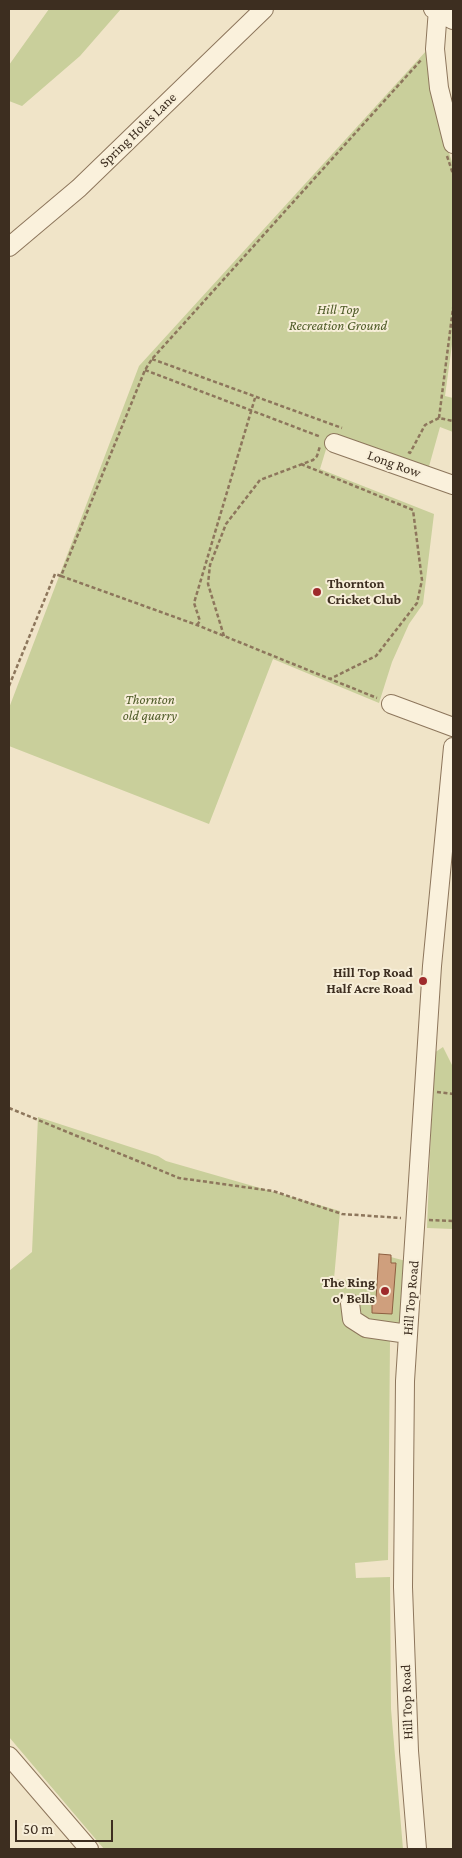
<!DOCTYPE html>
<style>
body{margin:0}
#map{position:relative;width:462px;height:1858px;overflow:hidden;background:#f0e4c8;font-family:"Crimson Pro",serif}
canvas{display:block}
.frame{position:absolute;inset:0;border:10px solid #3d2e20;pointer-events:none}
.scale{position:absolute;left:15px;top:1820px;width:98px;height:22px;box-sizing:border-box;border:2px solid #3d2e20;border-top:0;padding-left:6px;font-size:15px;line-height:18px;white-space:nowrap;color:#3d2e20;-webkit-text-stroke:4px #f7eed8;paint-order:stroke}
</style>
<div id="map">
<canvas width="462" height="1858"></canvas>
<div class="frame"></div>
<div class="scale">50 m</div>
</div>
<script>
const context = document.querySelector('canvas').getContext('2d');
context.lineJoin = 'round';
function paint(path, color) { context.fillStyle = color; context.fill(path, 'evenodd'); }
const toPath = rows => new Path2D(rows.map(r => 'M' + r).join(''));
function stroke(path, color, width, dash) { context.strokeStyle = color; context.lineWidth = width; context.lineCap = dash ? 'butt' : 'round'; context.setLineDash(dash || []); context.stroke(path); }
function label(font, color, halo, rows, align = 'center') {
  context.font = font + ' "Crimson Pro",serif'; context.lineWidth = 4; context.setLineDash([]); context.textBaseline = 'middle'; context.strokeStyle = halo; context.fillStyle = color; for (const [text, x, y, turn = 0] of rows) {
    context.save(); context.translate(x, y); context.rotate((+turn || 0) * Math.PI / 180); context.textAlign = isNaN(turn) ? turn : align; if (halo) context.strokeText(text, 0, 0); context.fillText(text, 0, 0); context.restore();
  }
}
paint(toPath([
 [49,9,121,9,80,56,22,106,9,101,9,65],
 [427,50,438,120,453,165,453,337,445,396,453,398,453,432,440,427,428,470,331,433,320,469,434,514,423,604,409,624,392,662,379,703,273,659,209,824,9,746,9,708,139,366],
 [443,1047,453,1067,453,1229,427,1228,434,1053],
 [38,1117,158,1156,166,1161,340,1211,334,1279,377,1282,379,1254,406,1261,399,1342,390,1340,388,1560,355,1563,356,1578,390,1577,391,1709,403,1849,104,1849,9,1737,9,1271,32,1252]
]), '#c9cf9b');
const building = toPath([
 [379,1254,391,1255,391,1263,396,1263,392,1314,372,1313,372,1299,376,1299,379,1254]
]);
paint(building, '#cf9f7d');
stroke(building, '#8d5f41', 1);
const minor = toPath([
 [433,9,453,20],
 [438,9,435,49,439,88,453,144],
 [9,247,79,188,264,9],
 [334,443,453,485],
 [391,704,453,727],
 [350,1303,352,1319,366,1328,408,1334],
 [9,1756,89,1849],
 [417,1849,409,1751,403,1587,405,1381,432,966,453,747]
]);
stroke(minor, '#8d765c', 20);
stroke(toPath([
 [447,156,453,174],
 [152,359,342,428],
 [145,370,321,437],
 [439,418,453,308],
 [408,452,410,453,425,425,439,418,453,421],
 [301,464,413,510,422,580,417,603,376,656,330,679],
 [61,576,197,625,377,698],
 [197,625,200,621,194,603,255,398],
 [224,636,208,584,210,565,226,524,260,480,313,460,317,456,320,446],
 [9,686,55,574,61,576,145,370,152,359,422,59],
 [437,1092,453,1094],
 [9,1108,179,1178,273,1191,342,1214,401,1218],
 [429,1220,453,1221]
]), '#8d765c', 2.5, [4, 2.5]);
stroke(minor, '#faf1dc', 18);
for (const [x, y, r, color] of [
 [317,592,5,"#9e2a2b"],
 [423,981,5,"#9e2a2b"],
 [385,1291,5,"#9e2a2b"]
]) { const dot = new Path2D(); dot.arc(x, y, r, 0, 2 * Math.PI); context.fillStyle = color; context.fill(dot); stroke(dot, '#f7eed8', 2); }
label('14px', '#3d2e20', '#f7eed8', [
 ["Spring Holes Lane",138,130,-44],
 ["Long Row",394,464,20],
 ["Hill Top Road",411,1298,-85],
 ["Hill Top Road",407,1702,-92]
]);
label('italic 14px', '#4d5a26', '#f7eed8', [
 ["Hill Top",338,310],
 ["Recreation Ground",338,326],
 ["Thornton",150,700],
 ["old quarry",150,716]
]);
label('bold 14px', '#3d2e20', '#f7eed8', [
 ["Thornton",327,584,"left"],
 ["Cricket Club",327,600,"left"],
 ["Hill Top Road",413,973],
 ["Half Acre Road",413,989],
 ["The Ring",375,1283],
 ["o' Bells",375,1299]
], 'right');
</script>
